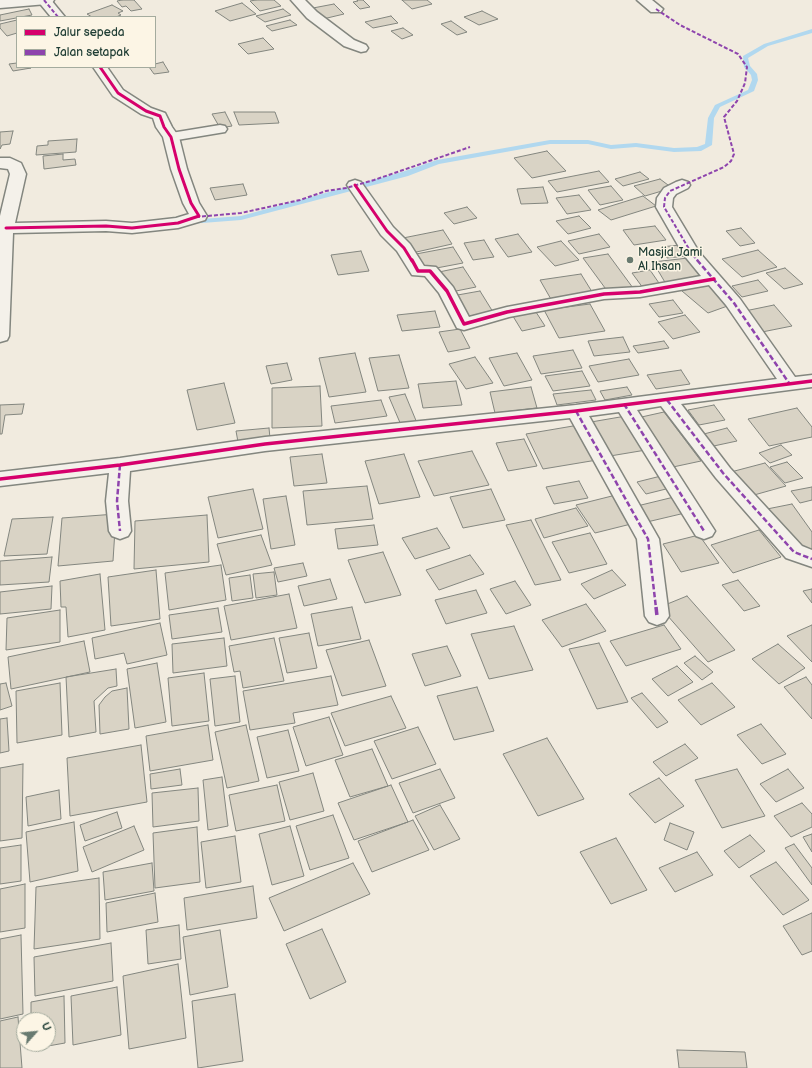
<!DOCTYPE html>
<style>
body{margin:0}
#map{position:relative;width:812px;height:1068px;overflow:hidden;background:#f1ebdf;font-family:"Balsamiq Sans",sans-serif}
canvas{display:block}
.legend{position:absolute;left:16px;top:16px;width:140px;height:52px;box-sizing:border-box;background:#fcf5e5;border:1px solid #a4ab9e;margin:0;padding:5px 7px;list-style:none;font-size:12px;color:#1f3d34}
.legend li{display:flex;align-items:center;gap:8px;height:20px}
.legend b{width:20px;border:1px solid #a4ab9e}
.north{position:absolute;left:16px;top:1012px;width:40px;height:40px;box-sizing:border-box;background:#fcf5e5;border:1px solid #a4ab9e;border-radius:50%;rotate:63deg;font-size:11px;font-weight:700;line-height:16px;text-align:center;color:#1f3d34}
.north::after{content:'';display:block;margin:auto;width:14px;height:18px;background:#687a70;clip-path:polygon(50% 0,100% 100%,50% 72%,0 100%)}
</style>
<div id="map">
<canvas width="812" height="1068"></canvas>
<ul class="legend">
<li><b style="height:5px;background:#d6006c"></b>Jalur sepeda</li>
<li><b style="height:5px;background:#8e44ad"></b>Jalan setapak</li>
</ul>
<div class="north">U</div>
</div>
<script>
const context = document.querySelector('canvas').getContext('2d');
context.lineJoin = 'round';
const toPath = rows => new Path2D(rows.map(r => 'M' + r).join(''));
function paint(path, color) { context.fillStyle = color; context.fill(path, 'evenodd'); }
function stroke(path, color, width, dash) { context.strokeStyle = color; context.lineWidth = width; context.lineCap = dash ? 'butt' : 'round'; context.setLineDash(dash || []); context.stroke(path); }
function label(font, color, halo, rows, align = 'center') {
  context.font = font + ' "Balsamiq Sans",sans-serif'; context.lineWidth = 3; context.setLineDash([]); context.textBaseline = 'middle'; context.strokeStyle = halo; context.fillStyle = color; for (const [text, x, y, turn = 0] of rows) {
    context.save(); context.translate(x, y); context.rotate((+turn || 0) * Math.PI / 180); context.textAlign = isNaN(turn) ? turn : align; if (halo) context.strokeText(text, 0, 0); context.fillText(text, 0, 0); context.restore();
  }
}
paint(toPath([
 [812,29,812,33,768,46,748,58,750,66,757,74,758,80,754,91,720,107,714,118,712,145,701,151,674,152,636,147,611,149,588,144,550,144,439,164,408,176,241,220,189,224,185,222,189,220,241,216,402,172,437,160,550,140,588,140,611,145,636,143,674,148,697,147,705,144,708,118,715,105,748,90,752,80,751,75,744,67,743,56,764,44,812,29]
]), '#b1d8ef');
const building = toPath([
 [122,0,134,0,142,9,131,11,126,6,122,7,117,1,122,0],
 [256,0,274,0,281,6,260,11,250,1,256,0],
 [357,0,363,0,370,7,360,9,353,2,358,1,357,0],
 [402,0,427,0,432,4,412,9,402,0],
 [242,3,256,14,230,21,215,11,242,3],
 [334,4,344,14,323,19,313,8,334,4],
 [112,5,123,11,118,13,121,15,116,17,92,17,87,14,112,5],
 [29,9,32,15,0,21,0,15,29,9],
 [283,9,291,15,265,22,256,16,283,9],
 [482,11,498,19,479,25,464,17,482,11],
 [391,16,398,23,373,28,365,22,391,16],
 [17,20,17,33,7,36,0,28,0,24,17,20],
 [290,20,297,25,272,31,266,26,290,20],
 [451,21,467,32,457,35,441,24,451,21],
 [403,28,413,35,402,39,391,31,403,28],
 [263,38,274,49,248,54,238,44,263,38],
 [163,62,169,72,154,74,149,67,155,67,155,64,163,62],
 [17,63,17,67,31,68,13,71,9,64,17,63],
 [225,112,232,126,220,128,212,114,225,112],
 [234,112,275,112,279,123,239,125,234,112],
 [13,131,10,144,2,145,0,149,0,132,13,131],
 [77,139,76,152,36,155,37,146,48,145,48,141,77,139],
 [547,151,566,171,532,178,514,158,547,151],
 [63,154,63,160,75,159,76,165,44,169,43,156,63,154],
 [599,171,609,182,557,192,548,181,599,171],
 [640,172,649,179,623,186,615,179,640,172],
 [660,179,672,188,645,196,634,186,660,179],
 [243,184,247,195,215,200,210,188,243,184],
 [611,186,623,200,600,205,588,190,611,186],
 [543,187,548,203,521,204,517,189,543,187],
 [579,195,591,210,567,214,556,198,579,195],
 [643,196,656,206,611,220,598,210,643,196],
 [467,207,477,218,454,224,444,213,467,207],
 [579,216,591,228,568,234,556,221,579,216],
 [655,226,666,240,634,245,623,230,655,226],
 [741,228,755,243,740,246,726,231,741,228],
 [443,230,452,244,412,253,403,238,443,230],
 [518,234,532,252,508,257,495,239,518,234],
 [599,234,610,247,579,254,568,241,599,234],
 [484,240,494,257,473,260,464,243,484,240],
 [561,241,579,260,555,266,537,247,561,241],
 [680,245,687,256,667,258,661,247,680,245],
 [453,247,463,263,426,270,416,254,453,247],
 [758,250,777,267,742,277,722,259,758,250],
 [361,251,369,271,338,275,331,255,361,251],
 [608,254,633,288,608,292,583,258,608,254],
 [688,258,702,279,666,284,653,262,688,258],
 [463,267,476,287,451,292,439,272,463,267],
 [785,268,803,284,784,289,766,273,785,268],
 [650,270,661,286,643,288,632,273,650,270],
 [581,274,594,295,552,301,540,280,581,274],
 [758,280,768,291,742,297,732,286,758,280],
 [707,283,733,304,708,313,682,291,707,283],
 [480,291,493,312,464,317,452,296,480,291],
 [673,300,683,313,659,317,649,304,673,300],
 [590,304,605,331,559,338,544,310,590,304],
 [774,305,792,326,757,333,740,312,774,305],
 [534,309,545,326,522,331,511,313,534,309],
 [435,311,440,327,402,331,397,315,435,311],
 [685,315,700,332,673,339,658,322,685,315],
 [460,329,470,348,448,352,439,332,460,329],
 [623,337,630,352,594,356,588,341,623,337],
 [664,341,669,348,638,353,633,346,664,341],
 [573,350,582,368,541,374,533,356,573,350],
 [355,353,366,392,329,397,319,358,355,353],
 [517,353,532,380,504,386,489,358,517,353],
 [399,355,409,388,378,391,369,358,399,355],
 [475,357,493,383,466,389,449,364,475,357],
 [629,359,639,375,598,382,589,366,629,359],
 [287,363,292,380,271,384,266,366,287,363],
 [681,370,690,384,656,389,647,375,681,370],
 [582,371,590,386,553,391,545,376,582,371],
 [456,381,462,405,423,408,418,384,456,381],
 [224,383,235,423,197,430,187,390,224,383],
 [320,386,322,426,272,428,272,388,320,386],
 [531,387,537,408,495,413,490,392,531,387],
 [627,387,632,395,605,400,600,391,627,387],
 [591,390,596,400,557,405,553,394,591,390],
 [405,394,417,423,401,425,389,397,405,394],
 [381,400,387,416,335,423,331,406,381,400],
 [24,404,22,414,5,415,2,434,0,434,0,405,24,404],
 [714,405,725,420,699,425,688,410,714,405],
 [797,408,812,427,812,437,769,446,748,419,797,408],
 [664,412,701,461,673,467,637,418,664,412],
 [626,416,646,450,610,456,591,422,626,416],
 [579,425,597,460,543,469,526,434,579,425],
 [269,428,270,438,238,442,236,431,269,428],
 [727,428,737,441,709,447,700,435,727,428],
 [524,439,537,466,508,471,496,443,524,439],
 [781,445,792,455,770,463,759,453,781,445],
 [472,451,489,485,434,496,418,461,472,451],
 [322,454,327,483,294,486,290,457,322,454],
 [404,454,420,497,379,504,365,461,404,454],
 [787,462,803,478,785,483,770,467,787,462],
 [765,463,786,486,747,497,727,473,765,463],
 [661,476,670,488,646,494,637,482,661,476],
 [579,481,588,498,554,504,546,487,579,481],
 [367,486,373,519,307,525,303,491,367,486],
 [812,487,812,500,800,503,791,491,812,487],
 [253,489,263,529,218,538,208,497,253,489],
 [491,489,505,520,463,528,450,497,491,489],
 [616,495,635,523,595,533,576,505,616,495],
 [286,496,295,545,271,549,263,499,286,496],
 [674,497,685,513,647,522,637,506,674,497],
 [792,504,812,532,812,549,798,552,767,509,792,504],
 [576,508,588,526,544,538,535,519,576,508],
 [116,514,113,561,58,566,62,518,116,514],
 [207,515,209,562,134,569,135,521,207,515],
 [53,517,47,554,4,556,12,519,53,517],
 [531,520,561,580,535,585,506,525,531,520],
 [374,525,378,545,338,549,335,529,374,525],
 [437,528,450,548,415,559,402,538,437,528],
 [759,530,781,557,733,573,711,545,759,530],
 [590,533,607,564,569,573,552,542,590,533],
 [261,535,272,565,226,575,217,544,261,535],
 [699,535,719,563,681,572,663,544,699,535],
 [383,552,401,595,365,603,348,560,383,552],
 [470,555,484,574,439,590,426,570,470,555],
 [52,557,49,582,0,585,0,561,52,557],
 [303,563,307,576,278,582,274,568,303,563],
 [221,565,226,600,169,610,165,573,221,565],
 [156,570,160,619,111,626,108,577,156,570],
 [612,570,626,585,594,599,581,584,612,570],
 [274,572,277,595,256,598,253,574,274,572],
 [100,574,105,630,68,637,66,607,61,607,60,581,100,574],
 [250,575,253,598,232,601,229,578,250,575],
 [330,579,337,599,304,606,298,586,330,579],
 [738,580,760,606,744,611,722,585,738,580],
 [515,581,531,605,506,614,490,589,515,581],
 [52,586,51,609,0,614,0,592,52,586],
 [812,589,812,603,803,591,812,589],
 [476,590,487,613,446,624,435,600,476,590],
 [289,594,297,628,231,640,224,606,289,594],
 [687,596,735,650,708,662,660,607,687,596],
 [586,604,606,631,562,647,542,620,586,604],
 [352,607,361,639,318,646,311,614,352,607],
 [218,608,222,632,172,639,169,615,218,608],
 [60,610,60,642,6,650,7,618,60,610],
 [160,623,167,655,127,664,124,653,95,659,92,638,160,623],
 [664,625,681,649,626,666,610,641,664,625],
 [812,625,812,662,787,636,812,625],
 [514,626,533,670,489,679,471,634,514,626],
 [309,633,317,668,287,673,279,638,309,633],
 [224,638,227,666,173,673,172,644,224,638],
 [274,638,284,681,243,688,240,671,234,672,229,646,274,638],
 [369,640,386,686,342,696,326,650,369,640],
 [84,641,90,672,11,689,8,657,84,641],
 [599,643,628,702,597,709,569,649,599,643],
 [778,644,805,668,779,684,752,659,778,644],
 [447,646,461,676,425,686,412,654,447,646],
 [695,656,713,672,702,680,684,663,695,656],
 [157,663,166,722,135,728,127,669,157,663],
 [677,666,693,682,668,696,652,679,677,666],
 [116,669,117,686,108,688,94,701,96,732,69,737,66,677,116,669],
 [204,673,209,721,172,726,168,678,204,673],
 [235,676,240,722,215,726,210,679,235,676],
 [331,676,338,705,293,713,295,723,250,730,243,691,331,676],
 [806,677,812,685,812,719,784,687,806,677],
 [6,683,12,706,0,710,0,684,6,683],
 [60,683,62,735,17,743,16,691,60,683],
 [712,683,735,707,701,725,678,700,712,683],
 [477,687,494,731,454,740,437,696,477,687],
 [127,688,129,729,100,734,99,705,105,697,112,691,127,688],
 [642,693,668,722,657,728,631,698,642,693],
 [391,696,406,728,345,746,331,713,391,696],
 [329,717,343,755,306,766,293,727,329,717],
 [7,718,9,751,0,753,0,719,7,718],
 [761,724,786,754,762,764,737,735,761,724],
 [208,725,213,760,150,771,146,736,208,725],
 [246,725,259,781,227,788,215,732,246,725],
 [418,727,436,764,392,779,374,741,418,727],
 [288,730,299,771,267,778,257,737,288,730],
 [547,738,584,799,538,816,503,754,547,738],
 [685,744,698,758,666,776,653,762,685,744],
 [141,745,147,802,70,816,67,758,141,745],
 [372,749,388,786,350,797,335,760,372,749],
 [23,764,22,838,0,841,0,768,23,764],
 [180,769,182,785,151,789,150,774,180,769],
 [440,769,455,798,413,813,399,783,440,769],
 [737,769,765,816,722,828,695,780,737,769],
 [788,769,804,788,776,802,760,784,788,769],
 [313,773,324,811,290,820,279,782,313,773],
 [222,777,228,826,208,830,203,780,222,777],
 [659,778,684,806,655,823,629,794,659,778],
 [277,785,285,821,236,831,229,795,277,785],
 [391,785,408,822,354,840,338,803,391,785],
 [198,788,199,821,153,827,152,793,198,788],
 [59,790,61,819,28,826,26,797,59,790],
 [802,803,812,814,812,827,791,837,774,816,802,803],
 [440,805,460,839,434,850,415,816,440,805],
 [117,812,122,828,85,841,80,825,117,812],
 [333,815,349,858,310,870,296,826,333,815],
 [413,820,429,850,372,872,358,841,413,820],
 [74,822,78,871,30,882,26,832,74,822],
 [670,823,694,832,687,850,664,840,670,823],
 [134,826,144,850,92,872,83,847,134,826],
 [290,826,304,876,272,885,259,834,290,826],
 [197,827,200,882,155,888,153,833,197,827],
 [812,834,812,852,803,837,812,834],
 [750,835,765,851,739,868,724,851,750,835],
 [235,836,241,882,206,888,201,842,235,836],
 [616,838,647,890,611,904,580,852,616,838],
 [794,844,812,868,812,885,785,848,794,844],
 [21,845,21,881,0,884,0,848,21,845],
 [697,852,713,875,675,892,659,868,697,852],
 [776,862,809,900,783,915,750,876,776,862],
 [152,863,154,891,105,900,103,872,152,863],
 [353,863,370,894,284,931,269,898,353,863],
 [99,878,100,939,34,949,36,887,99,878],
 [25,884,25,928,0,932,0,889,25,884],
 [253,886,257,918,187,930,184,898,253,886],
 [155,893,158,922,107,932,106,903,155,893],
 [812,913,812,951,802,955,783,926,812,913],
 [179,925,181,959,148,964,146,930,179,925],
 [322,929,346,982,310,999,286,944,322,929],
 [220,930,228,987,190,995,183,937,220,930],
 [21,935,23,1014,0,1019,0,939,21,935],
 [111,943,113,981,35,996,34,957,111,943],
 [178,964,186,1038,129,1049,123,976,178,964],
 [117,987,121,1035,73,1045,71,996,117,987],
 [235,994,243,1061,198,1068,192,1001,235,994],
 [64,996,65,1043,31,1049,31,1044,48,1044,48,1020,31,1020,31,1002,64,996],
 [18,1017,22,1068,0,1068,0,1021,18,1017],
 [677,1050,745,1052,747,1068,679,1068,677,1050]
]);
paint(building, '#d9d3c5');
stroke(building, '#83867f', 1);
const lane = toPath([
 [220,125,225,126,227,129,225,132,171,141,166,140,164,137,166,134,171,133,220,125]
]);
const street = toPath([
 [37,0,51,0,65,17,51,17,37,0],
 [291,0,305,0,317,12,354,40,366,45,368,48,366,51,361,52,344,46,307,18,291,0],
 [637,0,652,0,663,9,661,12,651,12,637,0],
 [93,67,107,67,123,90,151,108,165,113,172,127,179,137,187,169,199,203,207,216,205,220,178,228,132,233,106,231,13,233,9,336,7,340,0,342,0,216,10,174,8,169,0,168,0,158,10,158,21,163,26,174,15,223,106,221,132,223,176,218,189,214,183,203,171,169,163,137,156,127,153,118,141,114,113,96,93,67],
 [355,180,361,182,393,227,410,244,424,266,436,267,453,287,469,317,507,307,604,289,640,287,701,276,683,254,656,207,657,198,664,188,676,182,682,180,688,182,690,185,688,188,676,194,673,198,672,207,699,252,740,299,795,377,812,375,812,387,681,404,730,468,802,546,812,550,812,567,786,558,716,478,661,406,637,410,715,531,712,536,704,539,696,536,619,412,589,416,659,539,669,616,665,622,657,625,649,622,645,616,637,539,570,418,265,451,130,471,128,501,131,531,128,536,120,539,112,536,109,531,106,501,109,473,0,486,0,472,120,458,265,437,576,405,777,379,726,305,709,285,640,297,604,299,509,317,464,330,457,328,439,293,425,276,412,275,397,251,381,235,347,185,349,182,355,180]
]);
const secondary = toPath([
 [0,0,54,0,52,3,47,4,0,8,0,0]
]);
stroke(lane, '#83867f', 3);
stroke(street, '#83867f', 3);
stroke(secondary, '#83867f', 3);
paint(lane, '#f4f1ea');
paint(street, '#f4f1ea');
paint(secondary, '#f4f1ea');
stroke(toPath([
 [44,0,58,17],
 [656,9,680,25,738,54,747,67,745,83,737,101,724,117,734,154,731,161,724,167,670,191,665,198,664,207,692,254,698,261],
 [196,217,241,213,300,200,326,191,346,188,374,180,470,147]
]), '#8e44ad', 2, [4, 2]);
stroke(toPath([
 [697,260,734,303,789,383],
 [667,400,723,473,794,552,812,559],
 [624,404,704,531],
 [576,411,648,539,656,608],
 [120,465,117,501,120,531]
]), '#8e44ad', 2.5, [5.5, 2.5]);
stroke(toPath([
 [656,607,657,616]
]), '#8e44ad', 3.5, [8, 3.5]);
stroke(toPath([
 [355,185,387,231,404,248,412,261],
 [6,228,106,226,132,228,178,223,199,216,191,203,179,169,171,137,164,127,160,116,146,111,118,93,100,67]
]), '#d6006c', 3);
stroke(toPath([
 [412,260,418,271,430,271,447,291,464,324,507,312,604,294,640,292,714,279],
 [0,479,120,465,265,444,576,411,812,381]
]), '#d6006c', 3.5);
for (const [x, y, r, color] of [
 [630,260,4,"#687a70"]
]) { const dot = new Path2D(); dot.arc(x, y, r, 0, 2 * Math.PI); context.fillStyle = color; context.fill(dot); stroke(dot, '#fcf5e5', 1.5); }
label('12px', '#1f3d34', '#fcf5e5', [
 ["Masjid Jami",638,253],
 ["Al Ihsan",638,267]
], 'left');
</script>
